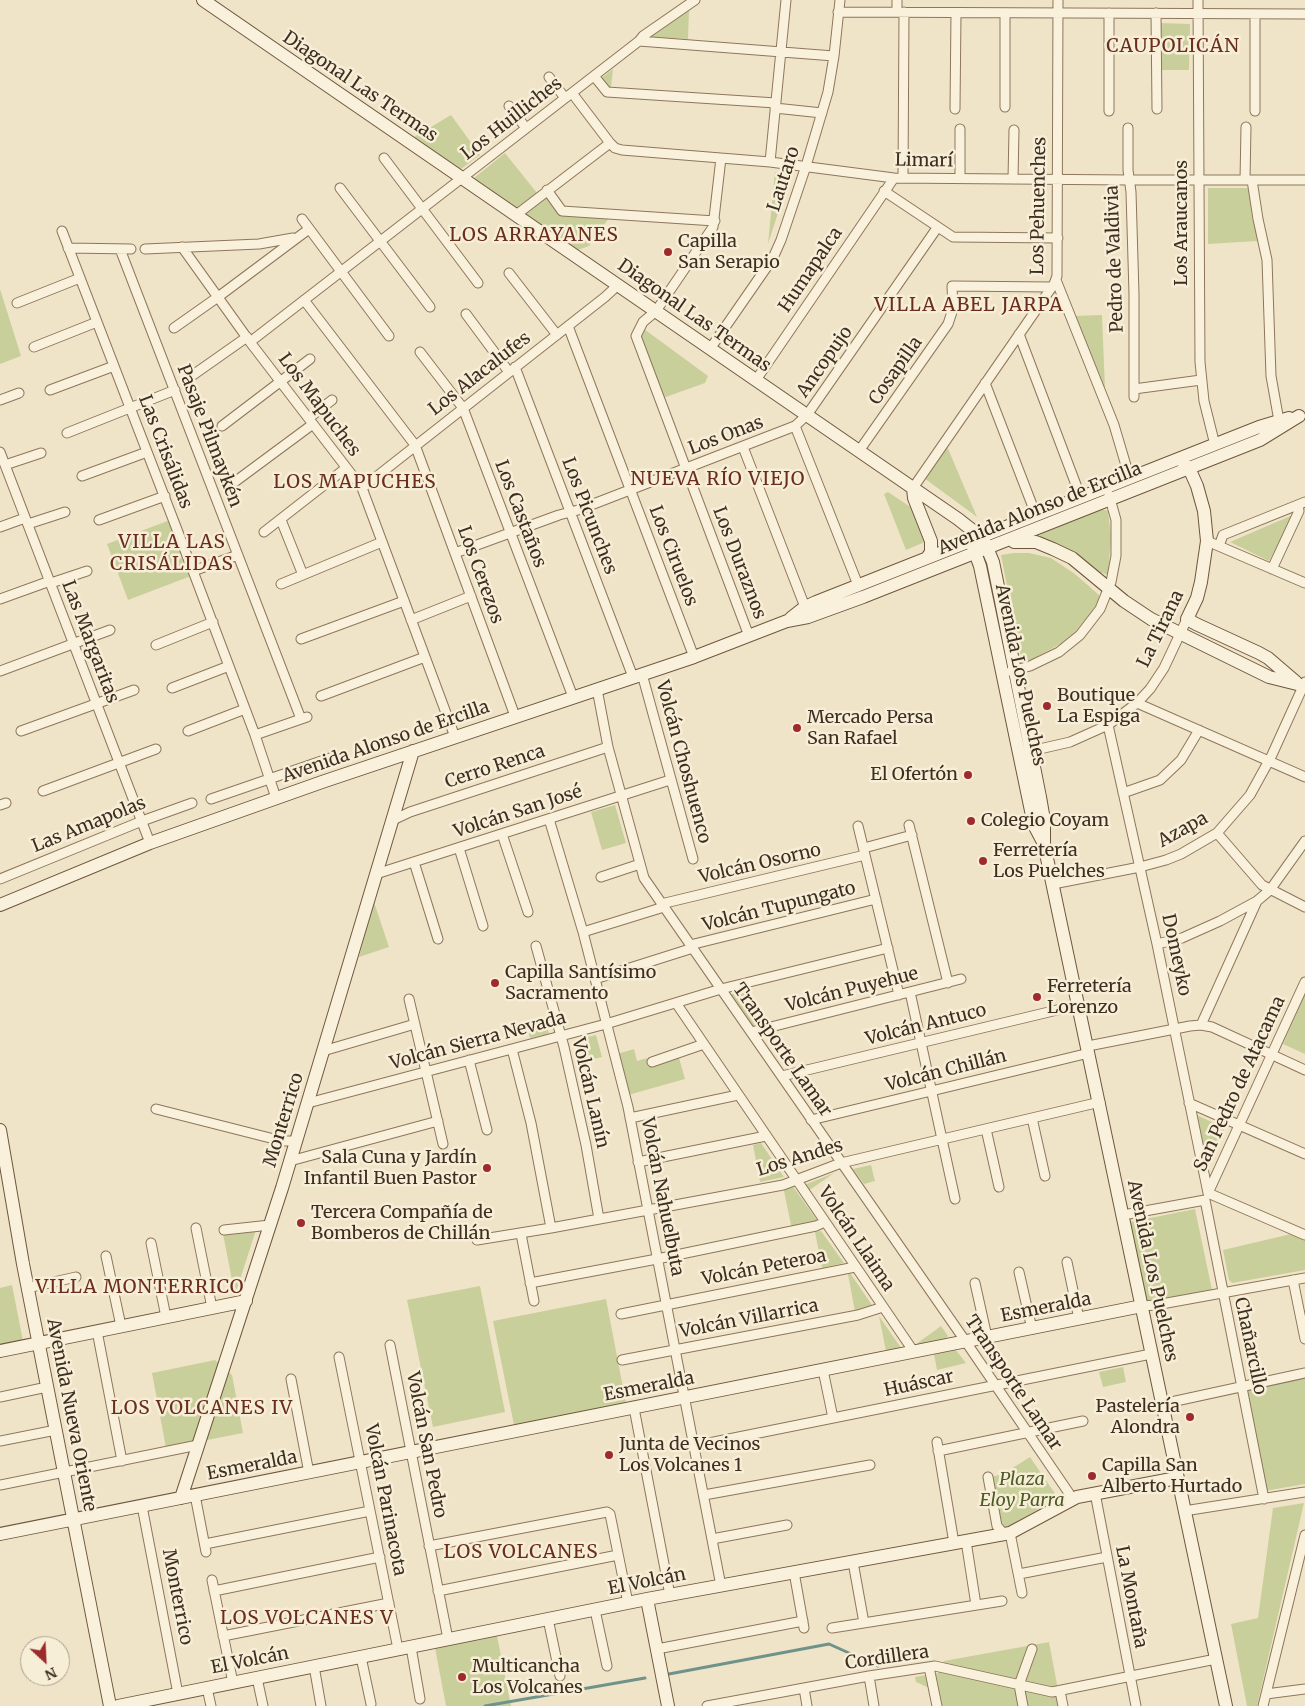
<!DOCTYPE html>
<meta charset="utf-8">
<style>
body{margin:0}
#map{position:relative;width:1305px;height:1706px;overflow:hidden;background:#f0e4c8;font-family:Merriweather,serif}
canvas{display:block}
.north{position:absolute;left:20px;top:1636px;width:50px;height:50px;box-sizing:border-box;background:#f7eed8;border:1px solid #ada18e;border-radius:50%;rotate:155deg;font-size:14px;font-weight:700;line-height:20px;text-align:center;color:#3d2e20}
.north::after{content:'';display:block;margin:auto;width:18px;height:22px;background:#9e2a2b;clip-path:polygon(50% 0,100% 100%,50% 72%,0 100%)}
</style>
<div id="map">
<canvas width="1305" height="1706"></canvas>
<div class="north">N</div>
</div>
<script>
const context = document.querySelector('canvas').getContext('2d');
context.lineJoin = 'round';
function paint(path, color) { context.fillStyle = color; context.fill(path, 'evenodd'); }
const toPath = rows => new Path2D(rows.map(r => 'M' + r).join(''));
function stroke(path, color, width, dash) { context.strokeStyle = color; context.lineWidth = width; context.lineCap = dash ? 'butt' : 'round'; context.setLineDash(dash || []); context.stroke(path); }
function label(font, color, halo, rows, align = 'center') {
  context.font = font + ' Merriweather,serif'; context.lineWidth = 5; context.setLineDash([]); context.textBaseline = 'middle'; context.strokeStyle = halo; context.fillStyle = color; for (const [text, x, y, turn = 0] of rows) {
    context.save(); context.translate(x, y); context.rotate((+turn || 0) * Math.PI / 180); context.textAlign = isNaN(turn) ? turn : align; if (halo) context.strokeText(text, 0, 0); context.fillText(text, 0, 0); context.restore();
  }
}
paint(toPath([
 [689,10,688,39,647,37],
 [1159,23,1190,24,1189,70,1159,70],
 [613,69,611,87,607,87,600,79],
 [451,115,480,155,461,169,414,137],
 [505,153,537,193,518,208,474,178],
 [775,172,791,173,768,244],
 [1208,188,1250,188,1252,217,1258,241,1208,244],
 [547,195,561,214,609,218,589,246,578,250,525,213],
 [0,289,21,356,0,364],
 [1102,315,1105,389,1074,316],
 [644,329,708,376,705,383,663,398,639,336],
 [946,444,977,517,924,478],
 [888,492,912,508,925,542,906,550,884,494],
 [1102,509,1108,511,1111,537,1108,575,1096,571,1039,539,1041,533],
 [1295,514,1269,561,1230,542],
 [170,520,191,576,128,600,107,544],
 [1014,553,1029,553,1051,558,1075,574,1099,595,1099,600,1094,608,1076,631,1062,643,1033,659,1022,662,1001,555],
 [615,805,626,843,602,850,591,812],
 [374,902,389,947,359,957],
 [745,990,755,1027,752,1028,729,995],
 [1305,995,1305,1054,1283,1044],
 [546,1023,549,1034,530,1038,527,1028],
 [596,1035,602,1057,585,1061,579,1039],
 [634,1049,637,1061,647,1058,650,1066,679,1058,685,1079,628,1095,617,1054],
 [1190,1112,1225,1128,1203,1175],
 [761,1143,784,1177,760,1182,753,1145],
 [871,1165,875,1181,864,1184,853,1169],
 [834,1173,804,1194,799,1187],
 [791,1184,820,1224,792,1230,783,1186],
 [1195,1209,1212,1290,1146,1303,1130,1222],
 [257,1227,235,1295,223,1234],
 [821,1231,844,1263,822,1268,815,1232],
 [1291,1234,1305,1240,1305,1270,1232,1283,1229,1280,1223,1250],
 [850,1273,874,1308,855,1312,848,1274],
 [12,1285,23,1341,0,1345,0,1288],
 [480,1286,505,1412,433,1427,407,1300],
 [606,1299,626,1403,514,1425,493,1321],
 [879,1316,901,1348,886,1351],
 [941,1326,948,1336,945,1340,912,1347],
 [956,1350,966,1363,937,1370,934,1354],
 [215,1360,232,1375,243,1433,166,1448,152,1373],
 [1123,1367,1126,1382,1103,1387,1099,1372],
 [1305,1377,1305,1484,1265,1491,1246,1389],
 [1030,1457,1058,1498,1009,1526,1001,1528,991,1477,1003,1474],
 [1304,1503,1257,1706,1247,1706,1231,1624,1258,1618,1273,1508],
 [497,1636,511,1706,446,1706,435,1648],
 [1049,1642,1061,1706,940,1706,938,1692,916,1682,915,1677,938,1673,944,1661]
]), '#c9cf9b');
stroke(toPath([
 [669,1674,829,1644,878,1666],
 [485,1706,645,1678]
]), '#6f938a', 3);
const street = toPath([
 [1198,0,1200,362,1204,401,1215,445],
 [838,12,1305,14],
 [897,12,897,0],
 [1156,13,1157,109],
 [639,41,643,36,695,0],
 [594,76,607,92,776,103],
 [549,77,565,98],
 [572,93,610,143,615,148,622,150,770,162,894,178,1129,180,1305,180],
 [509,106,526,128],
 [1005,107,1005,13],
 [775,108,822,113],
 [955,109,956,13],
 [1109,111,1109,13],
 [1255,111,1255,14],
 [1128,128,1128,170,1131,192,1134,294,1134,397],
 [960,129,960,178],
 [384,158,478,283],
 [721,158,713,227,656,311,643,322,636,336,749,636],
 [770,162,786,0],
 [903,178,904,12],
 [1013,179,1014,130],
 [1245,180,1246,127],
 [1252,180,1258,219,1267,260,1271,376,1279,421],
 [340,188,430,307],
 [547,190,562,211,715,221],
 [884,191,953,237,1058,238],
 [516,215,610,143],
 [302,219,389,336],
 [62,231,193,571,255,735,276,798],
 [182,247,250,342,362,488,455,737],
 [68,248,131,249],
 [120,249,301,719],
 [145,249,259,244,293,238],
 [509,273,557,335],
 [1056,280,1114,425,1130,479],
 [304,300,415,445,515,716],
 [17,303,80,278],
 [466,314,509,372],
 [568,326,694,657],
 [174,328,218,297,309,229],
 [1019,334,1081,498],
 [250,342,639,41,834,56],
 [34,347,97,322],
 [710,349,773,258,781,240,806,166,828,92,834,56,840,0],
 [420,352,463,408,573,697],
 [515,367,633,677],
 [193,375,247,337],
 [756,380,894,178],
 [985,383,1036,515],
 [1134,389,1201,380],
 [50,390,114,366],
 [0,400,19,393],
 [309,418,332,400],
 [222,426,310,359],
 [795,426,858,585],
 [67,433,175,390],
 [743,447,805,607],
 [859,451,948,324,953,309,952,286,1051,287],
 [0,452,150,843],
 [5,465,41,453],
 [82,476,147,452],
 [236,481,313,424],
 [362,488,605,297,618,285],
 [913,488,1054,284,1057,276,1058,0],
 [99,520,165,496],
 [281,520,303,575],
 [28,524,65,512],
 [0,527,25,518],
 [264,532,346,468],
 [1207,541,1305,583],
 [1219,546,1223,535,1305,502],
 [455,553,559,515,578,510,795,426,807,415,937,228],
 [1272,569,1299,511,1298,505],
 [193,571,238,555],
 [51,583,87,571],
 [281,584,382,542],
 [0,599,50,581],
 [411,620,471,596],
 [301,639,404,601],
 [156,645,213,622],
 [0,671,110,630],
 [1011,671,1030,666,1059,652,1080,635,1100,609,1111,582,1116,556,1116,520,1109,495],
 [642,674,693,859],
 [172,688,229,666],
 [597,689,608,747,644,878,966,1342,1073,1499],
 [321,696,425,657],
 [1137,703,1305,777],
 [1108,725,1157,944,1208,1193,1305,1235],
 [21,731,134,690],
 [188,731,245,709],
 [255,735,307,717],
 [1031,751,1070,742,1108,725,1137,703,1150,689,1164,668,1187,619],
 [43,791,156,749],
 [1123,793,1160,780,1181,760,1199,730],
 [211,799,336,756],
 [0,805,6,803],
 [549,819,583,932,628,1107,721,1586],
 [393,820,410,812,608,747],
 [909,825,948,983],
 [858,826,899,995],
 [1217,833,1262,885,1305,907],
 [502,834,528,912],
 [459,848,483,926],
 [864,848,912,835],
 [414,862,438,939],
 [376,874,670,780],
 [601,877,640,864],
 [0,879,142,821,192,803],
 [1053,884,1140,867,1166,860,1181,854,1217,833,1250,795,1271,757,1305,682],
 [661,904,865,855],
 [583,932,664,907],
 [1157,944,1182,938,1220,921,1257,901,1270,890,1305,841],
 [690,945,876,899],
 [536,946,564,1047,586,1145,599,1219],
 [595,979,693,948],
 [910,992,955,1199],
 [409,999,443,1144],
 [676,1003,914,1352],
 [1201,1025,1257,901],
 [751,1032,961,979],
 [1088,1046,1190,1026,1201,1025,1212,1027,1305,1070],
 [512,1049,531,1123,551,1228],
 [323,1051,415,1024],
 [469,1060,487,1130],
 [652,1062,704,1044],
 [782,1076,1078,1005],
 [308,1103,606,1024,721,989,888,948],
 [1189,1103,1305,1154],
 [156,1109,282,1141,296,1141],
 [630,1118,738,1095],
 [1032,1118,1045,1176],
 [811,1120,1089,1053],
 [986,1129,999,1187],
 [290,1161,438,1121],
 [638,1162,766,1136],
 [1208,1193,1305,982],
 [1205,1200,1264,1499],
 [1123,1215,1205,1200],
 [196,1228,212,1308],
 [224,1230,270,1225],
 [521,1234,534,1301],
 [477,1240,551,1228,783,1185,841,1163,1100,1102],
 [151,1243,166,1317],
 [106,1256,121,1326],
 [1067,1262,1079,1319],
 [1019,1272,1032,1329],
 [1293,1280,1305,1339],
 [530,1283,657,1259,816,1226,825,1222],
 [975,1283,987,1337],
 [27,1288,76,1277],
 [1142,1306,1156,1305,1305,1278],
 [621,1314,855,1267],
 [97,1331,122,1461],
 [390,1345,448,1639],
 [339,1357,398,1649],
 [622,1360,858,1315,883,1307],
 [823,1370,833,1418],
 [291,1379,309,1473],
 [0,1397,47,1387],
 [1162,1404,1305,1373],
 [634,1408,670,1595],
 [0,1441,56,1430],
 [937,1442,954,1543],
 [694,1446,1151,1354],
 [938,1451,1083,1421],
 [988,1477,997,1526,1004,1534],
 [0,1485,198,1445],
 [1095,1493,1136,1706],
 [195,1495,206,1552],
 [704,1495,870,1465],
 [142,1506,178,1694],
 [1184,1511,1305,1492],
 [1010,1533,1022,1593],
 [712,1539,787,1525],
 [966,1541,976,1605],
 [205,1544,370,1511],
 [429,1546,607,1512,610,1514,628,1603],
 [853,1562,864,1623],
 [794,1572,804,1628],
 [1019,1574,1107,1557],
 [212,1580,233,1683],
 [214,1591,380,1557],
 [438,1591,618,1555],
 [595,1610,607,1666],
 [548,1619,560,1676],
 [832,1628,1002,1601],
 [223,1636,389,1603],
 [411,1647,420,1699],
 [657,1649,803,1621],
 [361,1657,371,1704],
 [314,1666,321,1706],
 [929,1667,937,1706],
 [869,1676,874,1706],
 [257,1678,263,1706],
 [207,1688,211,1706],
 [804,1688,807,1706],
 [1060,1691,1063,1706],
 [1266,1694,1305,1689],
 [707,1706,869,1676,935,1666,1052,1692,1216,1659],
 [1023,1706,1019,1685,1032,1649],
 [1263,1706,1305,1535]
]);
const secondary = toPath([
 [203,0,958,519,972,530,985,543,993,562,1001,601,1040,797,1044,820,1044,844,1226,1706],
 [1184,464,1189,468,1197,486,1204,511,1207,541,1201,582,1197,598,1187,619,1196,624,1259,653,1268,658,1296,682],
 [913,488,914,498,931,541,931,552,927,558],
 [1014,542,1036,542,1053,549,1072,558,1124,601,1151,619,1269,677,1305,686],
 [973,547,980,566,1034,825,1043,842],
 [791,618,805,607,816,602,1259,427,1289,418],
 [0,905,150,843,322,782,694,657,787,621,808,617,863,597,1260,440,1299,416],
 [0,1130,23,1264,110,1706],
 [0,1351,246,1301],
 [181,1498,282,1188,413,751],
 [0,1534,1142,1306],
 [647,1599,668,1706],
 [118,1706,647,1599,1010,1533,1077,1497,1177,1478]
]);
stroke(street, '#8d765c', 11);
stroke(secondary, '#6f573f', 14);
stroke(street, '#faf1dc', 9);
stroke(secondary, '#faf1dc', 12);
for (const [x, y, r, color] of [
 [668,252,5,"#9e2a2b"],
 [1047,706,5,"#9e2a2b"],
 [797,728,5,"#9e2a2b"],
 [968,775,5,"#9e2a2b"],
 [971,821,5,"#9e2a2b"],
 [983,861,5,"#9e2a2b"],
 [495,983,5,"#9e2a2b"],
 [1037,997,5,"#9e2a2b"],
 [487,1168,5,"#9e2a2b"],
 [301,1223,5,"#9e2a2b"],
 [1190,1417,5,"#9e2a2b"],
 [609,1455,5,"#9e2a2b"],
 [1092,1476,5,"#9e2a2b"],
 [462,1677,5,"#9e2a2b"]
]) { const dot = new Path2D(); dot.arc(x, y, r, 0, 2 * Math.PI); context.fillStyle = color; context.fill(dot); stroke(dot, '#f7eed8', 2); }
label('18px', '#3d2e20', '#f7eed8', [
 ["Diagonal Las Termas",360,87,34],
 ["Los Huilliches",512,119,-38],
 ["Limarí",924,161,1],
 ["Lautaro",784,179,-72],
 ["Los Pehuenches",1039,206,-89],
 ["Los Araucanos",1182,223,-90],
 ["Pedro de Valdivia",1115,259,-92],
 ["Humapalca",811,270,-56],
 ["Diagonal Las Termas",694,316,35],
 ["Ancopujo",825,362,-55],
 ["Cosapilla",896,371,-55],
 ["Los Alacalufes",480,374,-38],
 ["Los Mapuches",319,405,53],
 ["Pasaje Pilmaykén",209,436,69],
 ["Los Onas",726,436,-21],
 ["Las Crisálidas",165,452,69],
 ["Avenida Alonso de Ercilla",1040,509,-22],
 ["Los Castaños",520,514,69],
 ["Los Picunches",589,516,69],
 ["Los Ciruelos",673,556,69],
 ["Los Duraznos",739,563,69],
 ["Los Cerezos",480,575,70],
 ["La Tirana",1161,629,-64],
 ["Las Margaritas",90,642,69],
 ["Avenida Los Puelches",1020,675,78],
 ["Avenida Alonso de Ercilla",386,742,-19],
 ["Volcán Choshuenco",683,762,75],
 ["Cerro Renca",495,767,-18],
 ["Volcán San José",518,812,-18],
 ["Las Amapolas",89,825,-22],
 ["Azapa",1183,830,-29],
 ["Volcán Osorno",760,864,-13],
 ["Volcán Tupungato",779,907,-14],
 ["Domeyko",1176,955,78],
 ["Volcán Puyehue",852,990,-14],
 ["Volcán Antuco",926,1025,-14],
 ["Volcán Sierra Nevada",478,1041,-15],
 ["Transporte Lamar",782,1050,55],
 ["Volcán Chillán",946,1071,-14],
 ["San Pedro de Atacama",1240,1084,-65],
 ["Volcán Lanín",590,1093,77],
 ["Monterrico",284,1120,-73],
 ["Los Andes",800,1158,-17],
 ["Volcán Nahuelbuta",662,1197,79],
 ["Volcán Llaima",856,1239,56],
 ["Volcán Peteroa",764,1268,-11],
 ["Avenida Los Puelches",1152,1271,78],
 ["Esmeralda",1046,1308,-11],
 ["Volcán Villarrica",749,1319,-11],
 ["Chañarcillo",1250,1346,78],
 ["Transporte Lamar",1013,1383,56],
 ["Huáscar",919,1384,-12],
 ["Esmeralda",649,1387,-11],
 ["Avenida Nueva Oriente",71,1415,79],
 ["Volcán San Pedro",426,1445,79],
 ["Esmeralda",252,1466,-11],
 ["Volcán Parinacota",385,1500,79],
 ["El Volcán",647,1582,-11],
 ["Monterrico",177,1597,79],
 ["La Montaña",1131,1597,79],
 ["Cordillera",887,1658,-8],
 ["El Volcán",250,1661,-11]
]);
label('18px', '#3d2e20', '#f7eed8', [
 ["Capilla",678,242],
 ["San Serapio",678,263],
 ["Boutique",1057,696],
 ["La Espiga",1057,717],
 ["Mercado Persa",807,718],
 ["San Rafael",807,739],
 ["El Ofertón",958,775,"right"],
 ["Colegio Coyam",981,821],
 ["Ferretería",993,851],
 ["Los Puelches",993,872],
 ["Capilla Santísimo",505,973],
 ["Sacramento",505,994],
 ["Ferretería",1047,987],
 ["Lorenzo",1047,1008],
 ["Sala Cuna y Jardín",477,1158,"right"],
 ["Infantil Buen Pastor",477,1179,"right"],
 ["Tercera Compañía de",311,1213],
 ["Bomberos de Chillán",311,1234],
 ["Pastelería",1180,1407,"right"],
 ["Alondra",1180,1428,"right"],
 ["Junta de Vecinos",619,1445],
 ["Los Volcanes 1",619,1466],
 ["Capilla San",1102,1466],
 ["Alberto Hurtado",1102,1487],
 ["Multicancha",472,1667],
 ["Los Volcanes",472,1688]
], 'left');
label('italic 18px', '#4d5a26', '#f7eed8', [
 ["Plaza",1022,1480],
 ["Eloy Parra",1022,1501]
]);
context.letterSpacing = '1px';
label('19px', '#6b2e1e', '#f7eed8', [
 ["CAUPOLICÁN",1173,47],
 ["LOS ARRAYANES",534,236],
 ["VILLA ABEL JARPA",969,306],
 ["NUEVA RÍO VIEJO",718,480],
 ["LOS MAPUCHES",355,483],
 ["VILLA LAS",172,543],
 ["CRISÁLIDAS",172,565],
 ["VILLA MONTERRICO",140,1288],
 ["LOS VOLCANES IV",202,1409],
 ["LOS VOLCANES",521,1553],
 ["LOS VOLCANES V",307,1619]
]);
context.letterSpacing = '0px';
</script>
